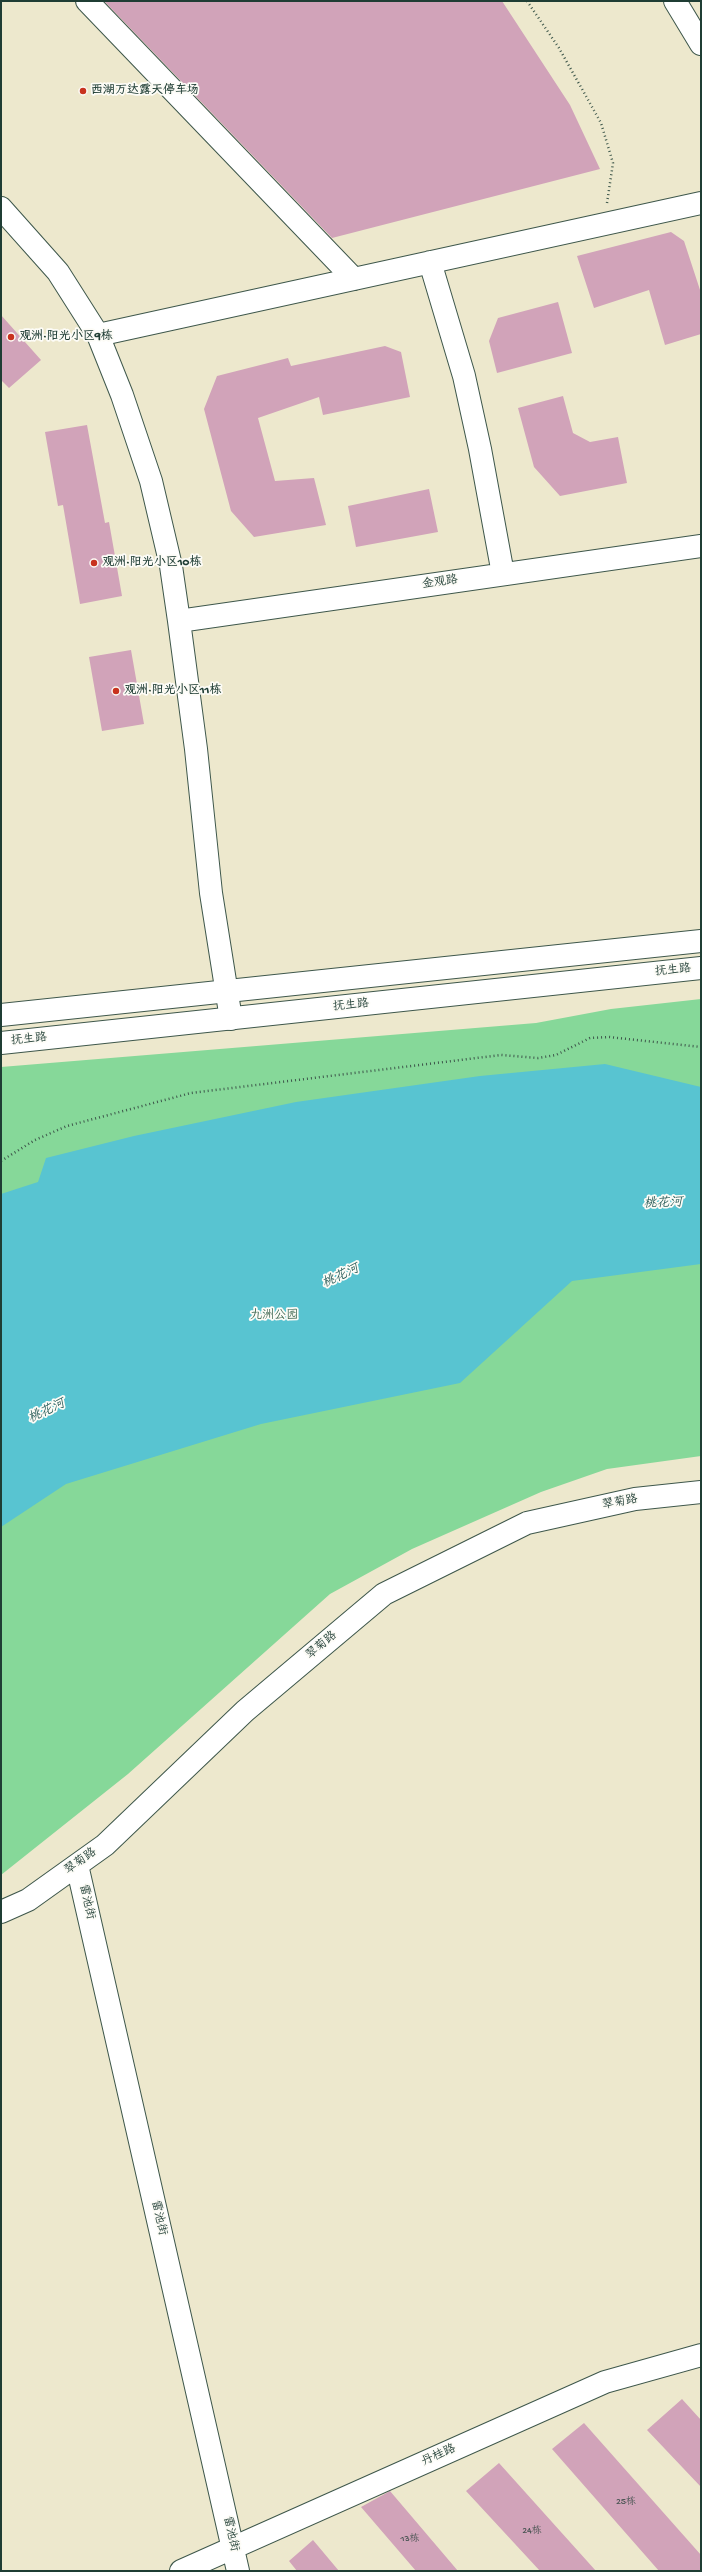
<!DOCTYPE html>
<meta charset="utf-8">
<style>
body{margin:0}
#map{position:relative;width:702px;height:2572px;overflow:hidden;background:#ede8cd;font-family:"Gochi Hand",sans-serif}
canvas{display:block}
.frame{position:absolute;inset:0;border:2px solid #1f3d34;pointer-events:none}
</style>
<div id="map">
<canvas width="702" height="2572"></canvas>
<div class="frame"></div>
</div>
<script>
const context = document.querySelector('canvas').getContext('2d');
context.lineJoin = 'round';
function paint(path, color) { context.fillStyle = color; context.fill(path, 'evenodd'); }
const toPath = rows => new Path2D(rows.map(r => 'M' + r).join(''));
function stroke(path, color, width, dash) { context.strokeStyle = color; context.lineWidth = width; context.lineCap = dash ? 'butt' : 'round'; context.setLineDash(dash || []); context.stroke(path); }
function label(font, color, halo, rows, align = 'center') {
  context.font = font + ' "Gochi Hand","LXGW WenKai TC",sans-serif'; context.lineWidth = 3.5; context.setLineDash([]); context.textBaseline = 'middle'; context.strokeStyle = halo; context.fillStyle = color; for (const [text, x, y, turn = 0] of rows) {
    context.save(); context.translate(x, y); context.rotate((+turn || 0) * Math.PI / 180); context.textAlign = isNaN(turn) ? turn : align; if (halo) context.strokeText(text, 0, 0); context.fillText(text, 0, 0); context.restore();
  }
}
paint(toPath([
 [701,999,701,1456,607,1469,541,1492,412,1549,330,1594,128,1774,1,1875,1,1067,536,1023,611,1009]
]), '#86d899');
paint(toPath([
 [605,1064,701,1087,701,1264,572,1281,460,1383,261,1424,66,1484,1,1527,1,1194,38,1182,46,1158,134,1136,296,1102,480,1076]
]), '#58c4d1');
paint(toPath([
 [104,1,502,1,570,105,600,169,332,238],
 [671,232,684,241,701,293,701,334,665,345,649,290,594,308,577,256],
 [558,302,572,353,497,373,489,341,498,318],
 [1,315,41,360,9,388,1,380],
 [385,346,401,352,410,397,323,415,319,397,258,418,275,481,314,478,326,525,254,537,231,511,204,409,217,376,288,358,291,366],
 [563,396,573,433,590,442,618,437,627,483,560,496,534,467,518,408],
 [87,425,105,523,109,522,122,596,80,604,63,505,58,506,45,432],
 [429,489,438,532,356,547,348,506],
 [131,650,144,724,102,731,89,657],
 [682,2399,701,2420,701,2487,647,2430],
 [584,2423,701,2555,701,2571,659,2571,552,2449],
 [499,2463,596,2571,540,2571,466,2491],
 [390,2491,458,2571,416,2571,361,2507],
 [313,2540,339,2571,297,2571,289,2561]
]), '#d1a3b9');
const minor = toPath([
 [87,1,354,279],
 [675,1,701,44],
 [1,208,58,272,98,335,122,395,151,481,171,566,179,621,196,749,211,893,231,1019],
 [430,262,464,376,480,449,503,574],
 [98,335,701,203],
 [179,621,701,546],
 [77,1865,238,2571],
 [1,1912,28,1900,105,1845,245,1711,384,1594,527,1523,635,1499,701,1492],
 [181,2571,605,2382,701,2355]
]);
const major = toPath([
 [1,1015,701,941],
 [1,1043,701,968]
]);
stroke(minor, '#3e574b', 24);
stroke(major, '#3e574b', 24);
stroke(toPath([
 [527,1,559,48,601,123,613,163,607,203],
 [1,1161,35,1140,67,1126,191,1093,501,1055,538,1058,556,1055,590,1038,609,1037,701,1047]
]), '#3e574b', 2.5, [1, 3]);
stroke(minor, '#fff', 22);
stroke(major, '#fff', 22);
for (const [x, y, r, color] of [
 [83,91,4,"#c8321e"],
 [11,337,4,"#c8321e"],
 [94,563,4,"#c8321e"],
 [116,691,4,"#c8321e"]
]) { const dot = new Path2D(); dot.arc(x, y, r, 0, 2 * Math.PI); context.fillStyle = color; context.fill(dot); stroke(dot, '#fdfcf7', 1.5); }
label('10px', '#4c5655', null, [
 ["25栋",626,2502],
 ["24栋",532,2531],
 ["13栋",410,2539]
]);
label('bold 12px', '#1f3d34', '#fdfcf7', [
 ["西湖万达露天停车场",91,91],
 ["观洲·阳光小区9栋",19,337],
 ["观洲·阳光小区10栋",102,563],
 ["观洲·阳光小区11栋",124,691]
], 'left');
label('12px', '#1f3d34', '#fdfcf7', [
 ["金观路",440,583,-8],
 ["抚生路",673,971,-6],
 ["抚生路",351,1006,-6],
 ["抚生路",29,1040,-6],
 ["翠菊路",620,1503,-11],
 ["翠菊路",322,1646,-40],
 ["翠菊路",81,1862,-36],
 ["雷池街",86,1902,77],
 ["雷池街",158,2218,77],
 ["丹桂路",439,2456,-24],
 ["雷池街",230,2534,77]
]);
label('12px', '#39644d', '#fdfcf7', [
 ["九洲公园",274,1316]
]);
label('italic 13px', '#2d5f5b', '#fdfcf7', [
 ["桃花河",663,1204,-2],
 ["桃花河",341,1277,-25],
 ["桃花河",47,1412,-25]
]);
</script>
